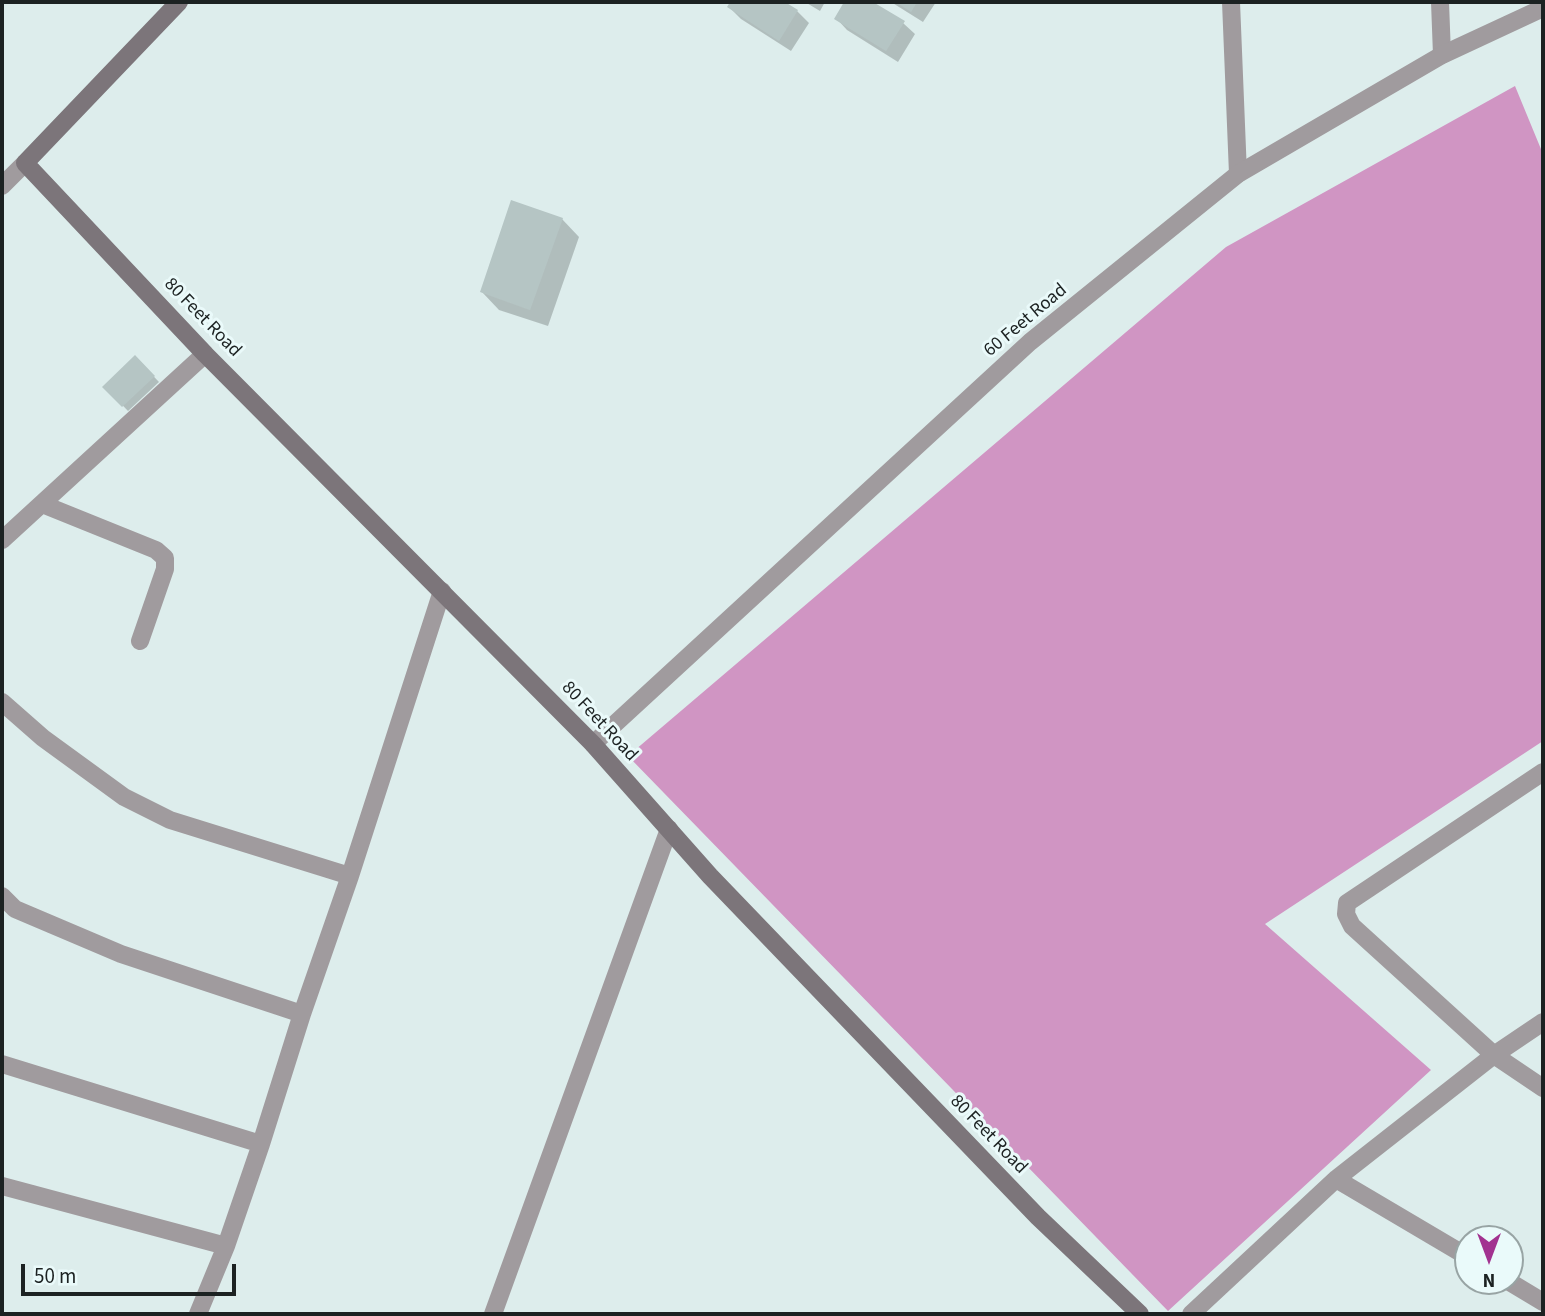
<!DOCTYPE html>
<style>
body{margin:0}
#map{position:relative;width:1545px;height:1316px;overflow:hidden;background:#ddedec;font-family:"Source Sans 3",sans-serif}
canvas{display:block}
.frame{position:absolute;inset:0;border:4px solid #1c2222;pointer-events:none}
.north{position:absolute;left:1454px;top:1225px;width:70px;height:70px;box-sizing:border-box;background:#eafafa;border:2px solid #98a4a4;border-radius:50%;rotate:180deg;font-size:19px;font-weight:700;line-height:28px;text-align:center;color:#1c2222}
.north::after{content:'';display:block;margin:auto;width:24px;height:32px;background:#a23290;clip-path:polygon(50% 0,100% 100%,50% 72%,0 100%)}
.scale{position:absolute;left:21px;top:1264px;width:215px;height:32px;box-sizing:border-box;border:4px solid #1c2222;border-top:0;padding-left:9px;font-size:21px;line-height:24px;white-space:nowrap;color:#1c2222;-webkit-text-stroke:5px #eafafa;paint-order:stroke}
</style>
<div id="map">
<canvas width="1545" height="1316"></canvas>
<div class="frame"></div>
<div class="north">N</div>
<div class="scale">50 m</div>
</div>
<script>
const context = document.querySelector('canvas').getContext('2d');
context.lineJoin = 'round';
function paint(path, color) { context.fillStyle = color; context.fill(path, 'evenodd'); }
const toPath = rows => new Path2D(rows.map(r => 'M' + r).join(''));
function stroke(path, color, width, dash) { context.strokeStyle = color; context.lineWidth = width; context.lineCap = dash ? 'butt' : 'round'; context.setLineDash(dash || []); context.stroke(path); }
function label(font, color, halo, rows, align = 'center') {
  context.font = font + ' "Source Sans 3",sans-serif'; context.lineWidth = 6; context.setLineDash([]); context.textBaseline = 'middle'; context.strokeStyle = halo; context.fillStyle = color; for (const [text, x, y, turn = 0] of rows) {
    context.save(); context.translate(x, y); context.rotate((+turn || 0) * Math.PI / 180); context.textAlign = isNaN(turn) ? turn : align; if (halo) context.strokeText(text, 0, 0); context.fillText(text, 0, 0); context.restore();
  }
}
paint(toPath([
 [1515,86,1543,154,1543,741,1265,924,1431,1070,1168,1311,628,756,1226,247]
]), '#d095c3');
paint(toPath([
 [732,2,782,2,797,11,809,23,791,51,741,19,729,7],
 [805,2,825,2,820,11],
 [847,2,870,2,903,23,915,34,898,62,847,30,836,18],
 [891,2,936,2,923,22],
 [562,219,579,237,548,326,499,310,482,292],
 [135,357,159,382,128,411,105,387]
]), '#0003');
paint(toPath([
 [730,2,785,2,798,10,779,41,727,7],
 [844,2,873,2,905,21,886,51,834,19],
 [896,2,917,2,911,12],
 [511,200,563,218,530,310,480,292],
 [135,355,155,376,122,407,102,387]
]), '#b5c5c4');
stroke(toPath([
 [1231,2,1238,174],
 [1440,2,1442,55],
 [42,504,156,550,165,558,165,569,140,641],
 [2,540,205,354],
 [2,702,43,738,124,797,170,820,350,876],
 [1543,772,1347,903,1346,914,1352,926,1494,1055,1543,1088],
 [2,896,15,909,121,954,302,1014],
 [2,1064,261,1144],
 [1336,1179,1468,1257],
 [2,1186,226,1246],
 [1508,1281,1543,1302],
 [198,1314,226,1246,261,1144,302,1014,350,876,442,591],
 [1191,1314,1336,1179,1494,1055,1543,1022]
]), '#a09b9e', 18);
stroke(toPath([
 [2,186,25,163],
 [593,744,1030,342,1238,174,1442,55,1543,8],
 [493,1314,669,829]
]), '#a09b9e', 18);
stroke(toPath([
 [179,2,25,163,205,354,593,744,710,876,1038,1217,1140,1314]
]), '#7c757a', 18);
label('19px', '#1c2222', '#eafafa', [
 ["80 Feet Road",202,318,46],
 ["60 Feet Road",1026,321,-40],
 ["80 Feet Road",599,722,47],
 ["80 Feet Road",988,1135,46]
]);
</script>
